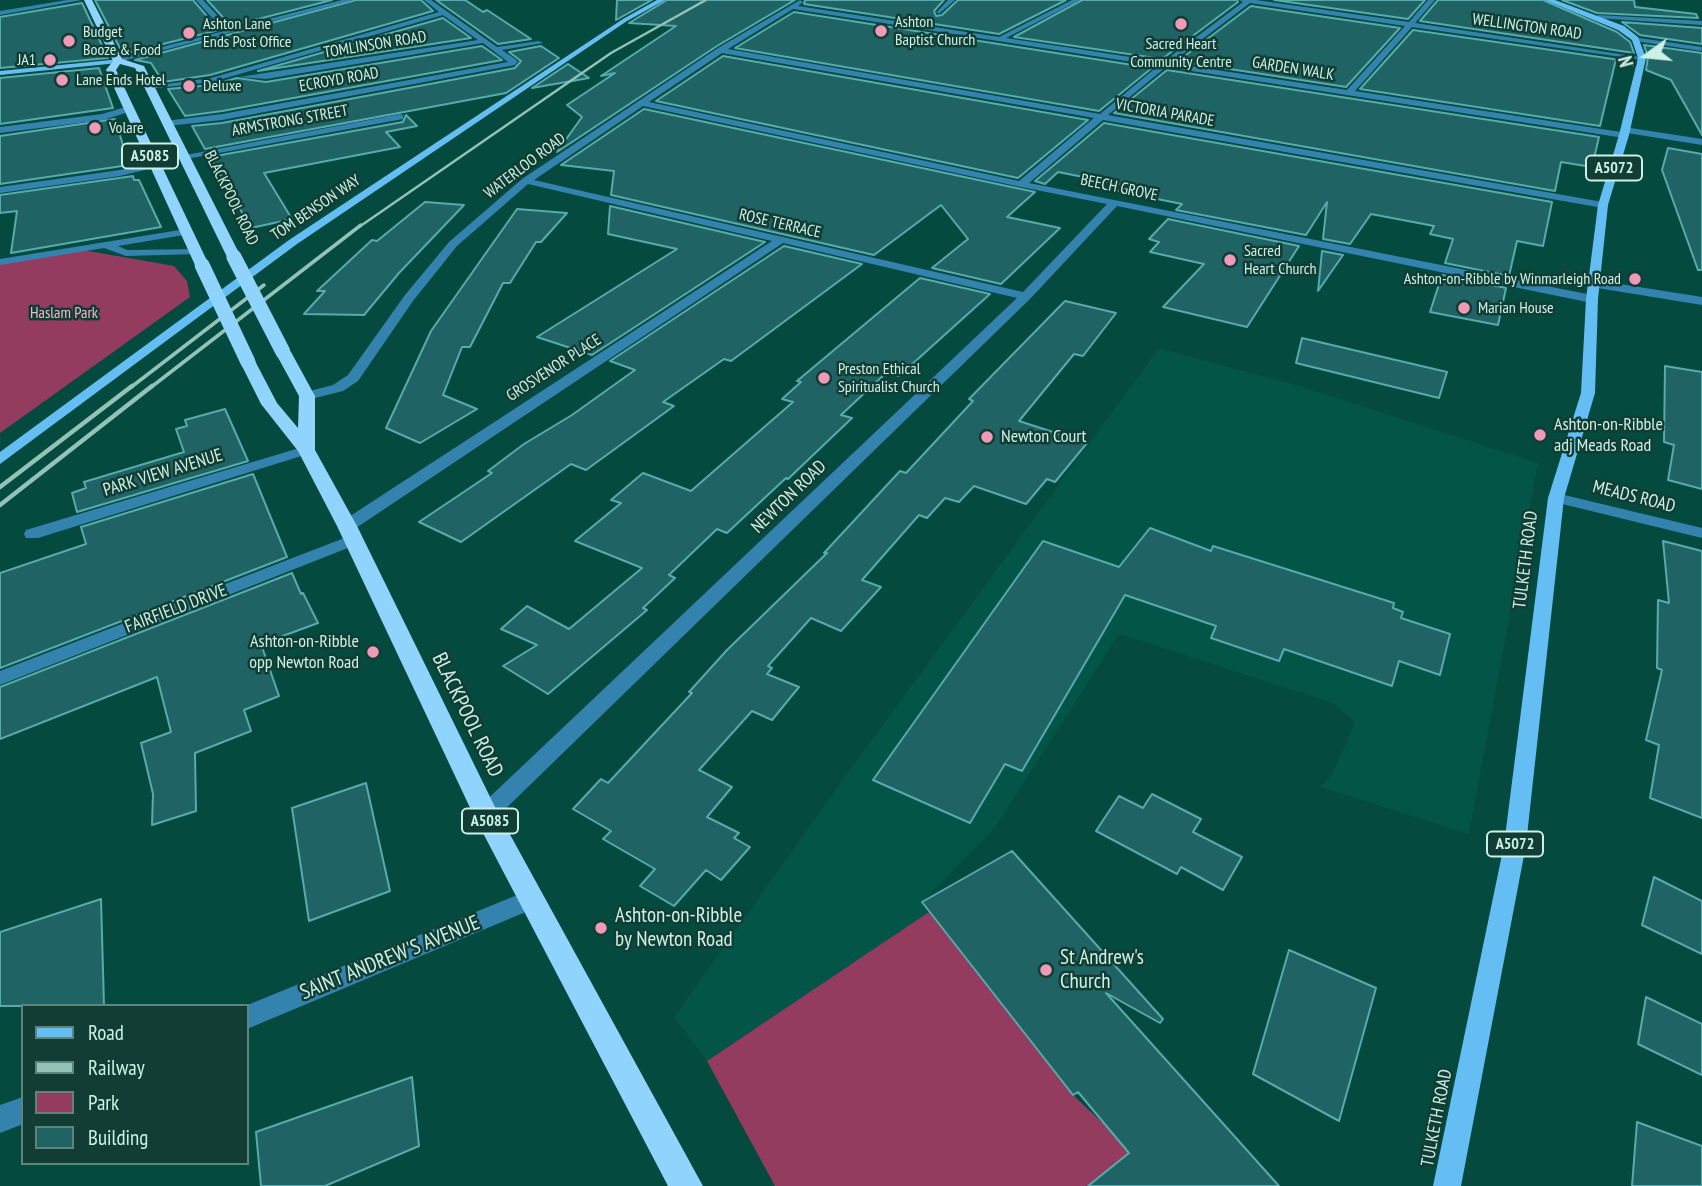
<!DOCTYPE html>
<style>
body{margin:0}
#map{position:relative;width:1702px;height:1186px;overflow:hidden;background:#044a3e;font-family:"PT Sans Narrow",sans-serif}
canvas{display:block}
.legend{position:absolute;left:21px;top:1004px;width:228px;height:161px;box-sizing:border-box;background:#123d34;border:2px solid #5c857b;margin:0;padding:9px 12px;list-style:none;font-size:21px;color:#cbf1e6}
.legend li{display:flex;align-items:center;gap:14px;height:35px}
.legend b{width:35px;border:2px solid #5c857b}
.north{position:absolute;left:1611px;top:21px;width:70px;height:70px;-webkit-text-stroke:5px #123d34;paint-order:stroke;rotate:255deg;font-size:19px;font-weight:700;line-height:28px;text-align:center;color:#cbf1e6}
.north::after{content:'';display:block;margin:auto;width:24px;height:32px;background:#cbf1e6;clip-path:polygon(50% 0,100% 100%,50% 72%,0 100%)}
</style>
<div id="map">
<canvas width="1702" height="1186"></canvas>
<ul class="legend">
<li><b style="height:9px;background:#65bef3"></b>Road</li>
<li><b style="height:9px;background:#93c2b7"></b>Railway</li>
<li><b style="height:19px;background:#943c60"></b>Park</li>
<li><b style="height:19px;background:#206364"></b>Building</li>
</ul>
<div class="north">N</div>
</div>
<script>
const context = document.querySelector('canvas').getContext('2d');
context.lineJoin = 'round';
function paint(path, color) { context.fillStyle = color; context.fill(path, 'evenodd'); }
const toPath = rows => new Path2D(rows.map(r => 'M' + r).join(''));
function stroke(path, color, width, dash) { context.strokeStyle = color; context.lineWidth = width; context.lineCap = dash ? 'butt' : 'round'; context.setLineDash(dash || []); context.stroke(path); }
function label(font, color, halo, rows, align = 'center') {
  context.font = font + ' "PT Sans Narrow",sans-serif'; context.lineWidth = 5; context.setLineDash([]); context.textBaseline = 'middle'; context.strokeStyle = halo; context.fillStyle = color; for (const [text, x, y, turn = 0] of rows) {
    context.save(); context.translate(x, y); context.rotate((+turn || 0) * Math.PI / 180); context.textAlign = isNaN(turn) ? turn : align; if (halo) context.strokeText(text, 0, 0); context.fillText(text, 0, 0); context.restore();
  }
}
paint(toPath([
 [1159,348,1300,386,1538,463,1469,834,1320,787,1333,773,1355,722,1333,703,1119,634,994,829,922,902,929,912,707,1061,674,1017,841,782]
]), '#025547');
paint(toPath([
 [77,249,174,266,187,281,190,297,0,433,0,262],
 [929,912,1073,1095,1107,1127,1129,1153,1088,1186,775,1186,707,1061]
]), '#943c60');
const building = toPath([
 [95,0,193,0,219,30,123,54,95,0],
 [207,0,332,0,231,26,207,0],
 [356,0,421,0,433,11,210,75,163,82,151,63,135,60,356,0],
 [436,0,465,0,483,12,487,10,531,39,498,44,436,0],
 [617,0,652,0,616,20,617,0],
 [667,0,795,0,717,46,557,152,582,117,567,105,615,73,601,76,676,26,629,23,667,0],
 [805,0,944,0,934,11,936,16,942,15,958,0,1066,0,999,34,804,4,805,0],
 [1082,0,1237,0,1238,2,1162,59,1014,37,1082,0],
 [1274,0,1425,0,1408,19,1274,0],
 [1438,0,1543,0,1617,32,1630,42,1634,53,1420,21,1438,0],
 [1562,0,1634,0,1635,7,1696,14,1698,18,1597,13,1562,0],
 [82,3,108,58,0,68,0,17,82,3],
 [1251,6,1400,28,1346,87,1178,61,1251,6],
 [794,12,1152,68,1099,111,735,48,794,12],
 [443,18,471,38,258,71,443,18],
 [1622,22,1702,28,1702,44,1640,35,1622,22],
 [1413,30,1634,62,1633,66,1616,59,1600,126,1360,89,1413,30],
 [1644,45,1702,53,1702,135,1671,80,1646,70,1648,57,1644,45],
 [482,46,502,60,222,111,185,116,168,89,212,85,237,78,266,82,482,46],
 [541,46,559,58,506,93,205,149,192,126,222,123,515,68,521,61,509,52,541,46],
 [723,56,1088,120,1018,178,656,101,723,56],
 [568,64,589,78,532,88,568,64],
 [99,68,113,108,0,124,0,78,99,68],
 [1167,70,1599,137,1592,167,1561,162,1555,191,1114,113,1167,70],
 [644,109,1035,192,1007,217,1060,228,1001,284,932,268,968,239,941,205,874,255,611,195,614,171,561,165,644,109],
 [406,115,417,126,386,132,400,147,264,173,292,219,251,228,210,157,403,122,406,115],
 [115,119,129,165,0,184,0,136,115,119],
 [1104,123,1552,202,1543,246,1517,241,1509,276,1445,263,1453,239,1430,234,1434,226,1371,214,1350,244,1323,239,1327,202,1306,235,1176,210,1182,204,1118,191,1124,185,1058,172,1045,184,1035,181,1104,123],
 [1668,148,1702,154,1702,270,1698,270,1662,170,1668,148],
 [133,176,134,180,139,180,161,227,11,253,17,211,0,213,0,195,133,176],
 [425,202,464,205,399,273,364,315,304,314,325,291,317,291,372,240,377,241,425,202],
 [610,206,765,242,592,355,537,337,677,249,608,234,610,206],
 [517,209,567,213,541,242,536,242,510,283,503,283,470,347,462,347,443,395,477,409,420,443,386,428,431,331,517,209],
 [1168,219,1299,246,1247,327,1163,307,1204,264,1150,252,1159,242,1149,239,1168,219],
 [784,246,862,264,731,361,724,359,663,402,674,406,586,470,571,464,461,542,419,522,492,473,488,471,524,444,572,415,635,370,610,361,784,246],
 [1322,251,1343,255,1318,291,1322,251],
 [1442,275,1506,288,1498,325,1430,312,1442,275],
 [920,278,990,294,899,376,886,373,841,415,852,418,788,479,786,478,727,533,717,529,669,575,675,578,643,608,647,610,548,694,503,666,537,645,501,629,527,606,569,629,642,568,575,541,621,503,611,500,643,473,691,491,793,402,782,399,801,382,797,381,920,278],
 [1065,301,1116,313,1083,356,1074,354,1019,421,1087,443,1055,482,1047,479,1026,504,974,486,959,502,945,498,927,518,919,515,862,580,881,587,841,631,811,618,768,666,772,668,767,674,799,687,772,720,752,711,699,770,732,787,707,817,739,833,734,838,750,847,721,880,706,870,674,906,640,886,655,869,603,839,611,831,573,809,601,779,608,783,692,693,689,692,727,650,827,553,824,553,900,471,906,473,973,401,969,399,1065,301],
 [1302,338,1447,372,1439,398,1296,363,1302,338],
 [1665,366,1702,372,1702,489,1668,480,1674,445,1664,442,1665,366],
 [225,409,248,461,77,512,72,493,86,488,84,482,184,452,176,429,187,426,185,420,225,409],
 [253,474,287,557,0,668,0,573,86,544,81,527,253,474],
 [1150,528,1211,551,1213,546,1394,603,1393,608,1403,612,1401,618,1450,634,1440,675,1399,661,1392,686,1284,649,1279,661,1211,638,1216,626,1125,595,1022,771,1005,764,970,823,873,780,1043,541,1119,567,1150,528],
 [1663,541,1702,551,1702,818,1650,798,1659,745,1646,740,1662,670,1657,668,1658,600,1669,603,1663,541],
 [292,573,301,594,303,593,318,623,261,644,279,696,244,710,251,731,195,753,196,811,152,825,153,794,141,743,171,732,157,677,0,739,0,687,292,573],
 [366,783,390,891,309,921,292,808,366,783],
 [1152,794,1201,819,1193,832,1242,857,1223,890,1181,867,1177,874,1096,831,1119,796,1143,808,1152,794],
 [1012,851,1163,1019,1160,1023,1106,993,1279,1186,1088,1186,1129,1153,1078,1092,1073,1095,922,902,1012,851],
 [1654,877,1702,901,1702,954,1642,925,1654,877],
 [101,899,104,1006,0,1006,0,932,101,899],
 [1289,950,1376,988,1339,1121,1253,1074,1289,950],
 [1646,997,1702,1024,1702,1075,1638,1044,1646,997],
 [412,1077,419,1146,325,1186,261,1186,256,1132,412,1077],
 [1637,1122,1702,1146,1702,1186,1632,1186,1637,1122]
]);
paint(building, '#206364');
stroke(building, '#56abad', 2);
paint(toPath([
 [67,0,82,0,0,15,0,11,67,0],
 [196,0,203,0,230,29,342,0,353,0,115,63,115,59,224,31,196,0],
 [424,0,431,0,497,47,539,41,543,43,502,50,518,61,515,65,222,120,168,126,165,125,165,121,222,114,508,62,483,43,266,79,239,77,478,40,443,15,212,82,148,89,144,87,211,78,439,12,424,0],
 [800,0,803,2,798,6,999,37,1072,0,1080,0,1006,38,1163,62,1243,2,1239,0,1256,0,1409,22,1428,0,1435,0,1415,23,1646,58,1642,60,1412,27,1355,91,1621,132,1624,127,1702,139,1702,145,1627,133,1627,137,1624,138,1166,67,1108,115,1603,202,1608,205,1603,208,1103,120,1029,183,1592,295,1598,299,1592,303,1117,206,1030,299,494,820,486,823,478,820,475,814,478,808,1017,298,783,243,353,530,341,530,339,526,341,522,772,241,528,184,457,246,413,301,358,381,343,391,307,400,300,396,302,393,333,385,348,375,405,295,449,242,522,179,718,48,800,0],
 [1250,3,1405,26,1347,90,1171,63,1250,3],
 [793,9,1158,66,1100,114,728,49,793,9],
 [722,53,1094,118,1019,181,649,102,722,53],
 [643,106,1021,187,1107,204,1023,292,534,180,643,106],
 [948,0,955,0,940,13,936,13,948,0],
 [1598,15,1702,21,1702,25,1596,18,1598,15],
 [1632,37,1702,47,1702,51,1635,41,1632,37],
 [129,106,132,111,103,120,0,133,0,127,102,114,129,106],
 [400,114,403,115,403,119,186,159,181,156,400,114],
 [154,162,159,165,157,167,120,176,0,193,0,187,120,170,154,162],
 [186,229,190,230,190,234,118,246,127,250,196,249,202,252,200,254,126,256,104,248,0,265,0,259,186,229],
 [1595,280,1702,297,1702,305,1591,287,1591,281,1595,280],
 [306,446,313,450,311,453,38,538,26,538,24,534,26,530,306,446],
 [1556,493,1702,528,1702,538,1550,501,1548,498,1556,493],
 [352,535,358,536,360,540,358,544,0,685,0,671,352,535],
 [532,889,540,892,544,899,540,906,247,1029,245,1006,532,889],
 [23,1097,23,1124,0,1133,0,1105,23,1097]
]), '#3482ae');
paint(toPath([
 [657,0,665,0,627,21,297,244,0,464,0,452,289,240,623,19,657,0],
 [1545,0,1555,0,1624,26,1638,37,1646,58,1629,135,1608,205,1598,299,1595,393,1564,498,1526,845,1461,1186,1433,1186,1504,845,1548,498,1581,393,1586,299,1598,205,1619,135,1638,58,1632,40,1618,30,1545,0],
 [121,59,118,63,0,75,0,71,121,59]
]), '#65bef3');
paint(toPath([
 [84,0,92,0,122,59,144,66,241,257,239,260,229,260,227,257,135,68,120,64,116,70,209,265,202,269,195,265,106,70,113,61,84,0],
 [283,347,291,352,315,396,315,450,357,526,496,809,703,1186,668,1186,473,814,337,526,298,451,261,404,240,362,242,359,254,359,277,403,298,428,299,396,275,352,283,347]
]), '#90d3fd');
stroke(toPath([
 [359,227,611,53,706,0]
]), '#93c2b7', 2.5);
stroke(toPath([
 [130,388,264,285],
 [150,388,361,225]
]), '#93c2b7', 3.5);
stroke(toPath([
 [0,487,132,386],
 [0,505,152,386]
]), '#93c2b7', 4.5);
stroke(toPath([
 [234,257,283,352],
 [202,265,248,362]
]), '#90d3fd', 15);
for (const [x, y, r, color] of [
 [1181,24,7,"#ef9ab8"],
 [881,31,7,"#ef9ab8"],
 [189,33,7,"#ef9ab8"],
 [69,41,7,"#ef9ab8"],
 [50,60,7,"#ef9ab8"],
 [62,80,7,"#ef9ab8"],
 [189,86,7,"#ef9ab8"],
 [95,128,7,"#ef9ab8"],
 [1230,260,7,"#ef9ab8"],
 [1635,279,7,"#ef9ab8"],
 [1464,308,7,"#ef9ab8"],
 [824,378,7,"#ef9ab8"],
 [1540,435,7,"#ef9ab8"],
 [987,437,7,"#ef9ab8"],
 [373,652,7,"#ef9ab8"],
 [601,928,7,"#ef9ab8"],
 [1046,970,7,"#ef9ab8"]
]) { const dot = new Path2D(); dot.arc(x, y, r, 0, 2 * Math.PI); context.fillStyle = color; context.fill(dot); stroke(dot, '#123d34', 2.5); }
label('16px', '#cbf1e6', '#123d34', [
 ["Ashton",895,22],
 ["Baptist Church",895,40],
 ["Ashton Lane",203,24],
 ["Ends Post Office",203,42],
 ["Budget",83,32],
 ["Booze & Food",83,50],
 ["Sacred Heart",1181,44,"center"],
 ["Community Centre",1181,62,"center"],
 ["JA1",36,60,"right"],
 ["Lane Ends Hotel",76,80],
 ["Deluxe",203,86],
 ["Volare",109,128],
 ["Sacred",1244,251],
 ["Heart Church",1244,269],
 ["Ashton-on-Ribble by Winmarleigh Road",1621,279,"right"],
 ["Marian House",1478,308],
 ["Preston Ethical",838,369],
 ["Spiritualist Church",838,387]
], 'left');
label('16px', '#cbf1e6', '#123d34', [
 ["WELLINGTON ROAD",1527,27,8],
 ["TOMLINSON ROAD",375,45,-9],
 ["GARDEN WALK",1293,69,9],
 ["ECROYD ROAD",339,80,-10],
 ["VICTORIA PARADE",1165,113,10],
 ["ARMSTRONG STREET",290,121,-10],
 ["WATERLOO ROAD",525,166,-37],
 ["BEECH GROVE",1119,188,12],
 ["BLACKPOOL ROAD",231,198,64],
 ["TOM BENSON WAY",316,208,-34],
 ["ROSE TERRACE",780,224,13],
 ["GROSVENOR PLACE",554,368,-33]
]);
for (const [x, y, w] of [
 [150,156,56],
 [1614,168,56],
 [490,821,56],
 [1515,844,56]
]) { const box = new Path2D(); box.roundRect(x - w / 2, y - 12.5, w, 25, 5); context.fillStyle = '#123d34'; context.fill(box); stroke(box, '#cbf1e6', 2); }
label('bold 16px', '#cbf1e6', null, [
 ["A5085",150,156],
 ["A5072",1614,168],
 ["A5085",490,821],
 ["A5072",1515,844]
]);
label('16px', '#f6b7cc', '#123d34', [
 ["Haslam Park",64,313]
]);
label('18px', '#cbf1e6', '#123d34', [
 ["Ashton-on-Ribble",1554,425],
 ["adj Meads Road",1554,446],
 ["Newton Court",1001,437],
 ["Ashton-on-Ribble",359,642,"right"],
 ["opp Newton Road",359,663,"right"]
], 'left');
label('18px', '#cbf1e6', '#123d34', [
 ["PARK VIEW AVENUE",163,473,-17],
 ["NEWTON ROAD",789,497,-44],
 ["MEADS ROAD",1634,497,14],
 ["TULKETH ROAD",1526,560,-83],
 ["FAIRFIELD DRIVE",176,609,-21],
 ["TULKETH ROAD",1437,1118,-79]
]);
label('21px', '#cbf1e6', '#123d34', [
 ["BLACKPOOL ROAD",467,715,64],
 ["SAINT ANDREW'S AVENUE",390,958,-22]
]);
label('21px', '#cbf1e6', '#123d34', [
 ["Ashton-on-Ribble",615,916],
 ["by Newton Road",615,940],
 ["St Andrew's",1060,958],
 ["Church",1060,982]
], 'left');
</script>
